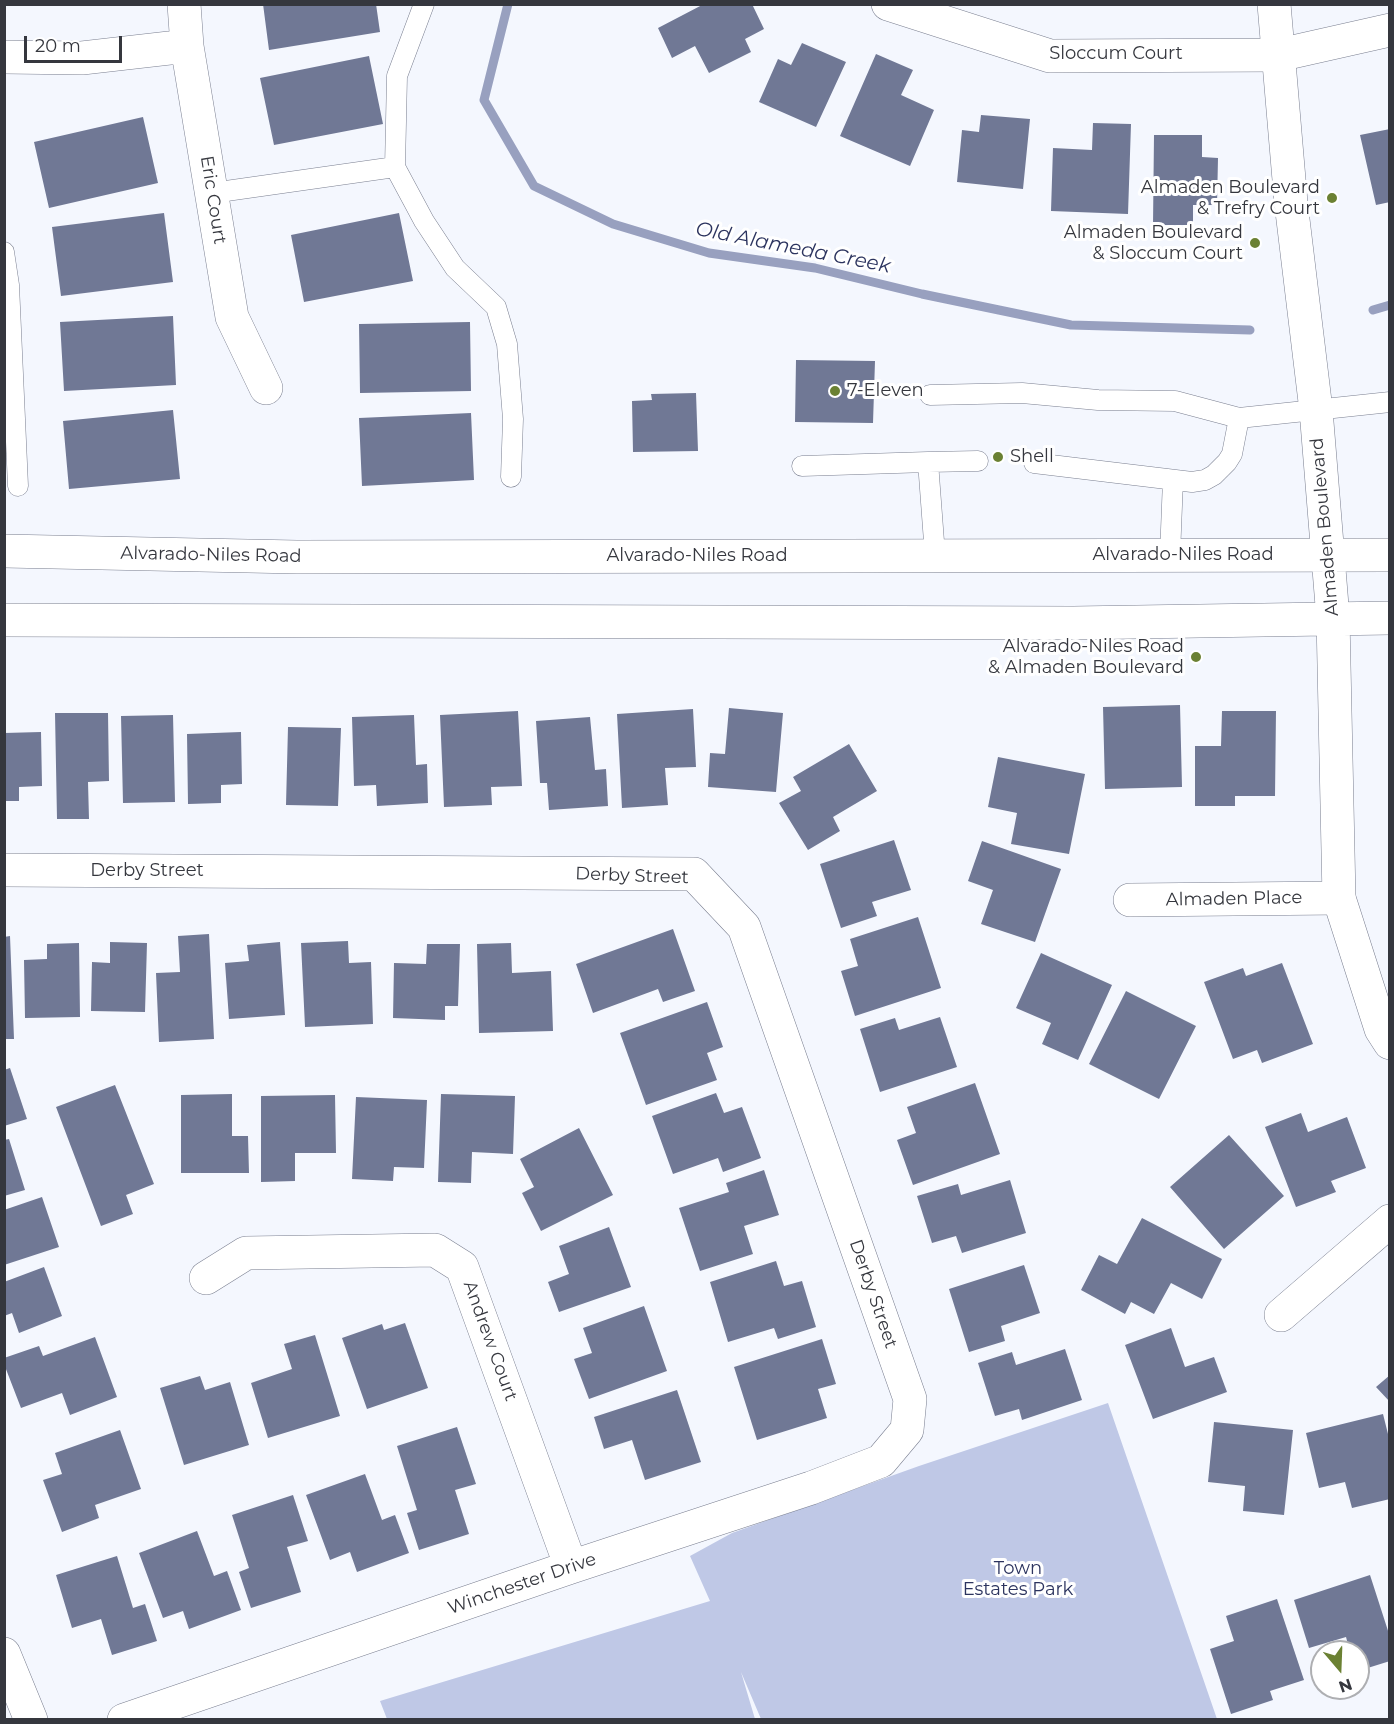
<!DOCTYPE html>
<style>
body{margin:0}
#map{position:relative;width:1394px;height:1724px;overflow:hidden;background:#f4f7fe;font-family:Montserrat,sans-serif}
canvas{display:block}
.frame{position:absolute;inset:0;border:6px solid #35373e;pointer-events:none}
.north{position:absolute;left:1310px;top:1640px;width:60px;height:60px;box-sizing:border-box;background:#fff;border:2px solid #aeafb2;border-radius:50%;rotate:161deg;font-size:16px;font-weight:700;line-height:24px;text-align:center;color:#35373e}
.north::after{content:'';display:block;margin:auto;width:21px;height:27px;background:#6b8133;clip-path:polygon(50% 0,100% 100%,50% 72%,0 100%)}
.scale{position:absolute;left:24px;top:36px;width:98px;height:27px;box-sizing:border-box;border:3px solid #35373e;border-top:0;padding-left:8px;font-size:18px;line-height:21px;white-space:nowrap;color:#35373e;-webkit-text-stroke:4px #fff;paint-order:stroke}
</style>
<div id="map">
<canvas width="1394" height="1724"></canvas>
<div class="frame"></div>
<div class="north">N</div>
<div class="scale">20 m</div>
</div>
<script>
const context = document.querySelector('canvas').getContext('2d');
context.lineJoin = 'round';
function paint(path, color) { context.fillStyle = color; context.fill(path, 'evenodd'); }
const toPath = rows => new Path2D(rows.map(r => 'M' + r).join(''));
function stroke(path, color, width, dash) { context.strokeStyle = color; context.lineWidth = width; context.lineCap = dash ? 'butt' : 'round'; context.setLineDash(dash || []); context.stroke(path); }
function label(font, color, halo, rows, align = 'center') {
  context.font = font + ' Montserrat,sans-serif'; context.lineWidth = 6; context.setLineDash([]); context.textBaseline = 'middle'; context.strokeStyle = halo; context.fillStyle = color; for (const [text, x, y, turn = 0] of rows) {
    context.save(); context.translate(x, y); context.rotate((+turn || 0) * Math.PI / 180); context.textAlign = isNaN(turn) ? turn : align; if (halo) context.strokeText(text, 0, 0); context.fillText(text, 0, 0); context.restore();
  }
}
paint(toPath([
 [1108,1403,1217,1719,761,1719,741,1672,755,1719,387,1719,380,1701,710,1601,690,1556,732,1533,919,1466]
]), '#bfc8e6');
stroke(toPath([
 [508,4,484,100,534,186,613,224,709,253,815,268,922,294,1071,325,1250,330],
 [1373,310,1390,305]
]), '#98a0bf', 9);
paint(toPath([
 [263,4,376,4,380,32,269,50],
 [704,4,752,4,764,29,745,39,751,52,709,73,695,46,672,58,658,28],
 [802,43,846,62,816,127,759,102,778,59,791,65],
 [876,54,913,70,901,95,934,110,910,166,840,136],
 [369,56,383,124,274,145,260,78],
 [981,115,1030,119,1023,189,957,182,962,130,979,132],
 [143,117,158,183,49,208,34,142],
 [1093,123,1131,124,1128,214,1051,211,1053,148,1092,150],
 [1390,129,1390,202,1376,205,1360,135],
 [1154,135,1202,135,1202,157,1218,158,1217,205,1193,205,1193,225,1153,225],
 [164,213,173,282,61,296,52,227],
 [399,213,413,281,304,302,291,235],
 [173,316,176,385,64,391,60,322],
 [470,322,471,391,360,393,359,324],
 [796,360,875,361,873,423,795,422],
 [696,393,698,451,633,452,632,401,652,400,651,394],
 [173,410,180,479,69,489,63,421],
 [471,413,474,480,362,486,359,418],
 [1180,705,1182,787,1105,789,1103,707],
 [729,708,783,713,776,792,708,787,710,753,725,754],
 [693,709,696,767,665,768,668,805,622,808,617,714],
 [518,711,522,786,491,787,492,805,444,807,440,715],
 [1222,711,1276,711,1275,796,1235,796,1235,806,1195,806,1195,746,1221,746],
 [55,713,108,713,109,781,88,782,89,819,57,819],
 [173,715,175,802,123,803,121,716],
 [414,715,416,765,427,764,428,803,377,806,376,785,354,786,352,717],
 [590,717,595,770,606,769,608,806,549,810,547,783,540,783,536,721],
 [288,727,341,728,338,806,286,805],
 [41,732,42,786,19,787,19,801,4,801,4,733],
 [241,732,242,784,221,785,221,803,188,804,187,734],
 [849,744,877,791,833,817,840,831,808,850,779,803,801,791,793,777],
 [998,757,1085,774,1069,854,1011,844,1017,813,988,807],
 [894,840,911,890,872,902,877,916,841,928,820,864],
 [982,841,1061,869,1035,942,981,924,993,890,968,881],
 [918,917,941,988,855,1016,841,971,858,966,850,939],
 [673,929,695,991,663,1002,658,989,593,1013,576,964],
 [209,934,214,1039,159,1042,156,973,180,972,178,936],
 [10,936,14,1039,4,1039,4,937],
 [348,941,349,963,371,962,373,1024,305,1027,301,943],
 [110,942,147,943,145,1012,91,1011,92,962,110,963],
 [280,942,285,1015,229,1019,225,963,249,961,247,945],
 [79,943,80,1017,25,1018,24,960,47,959,47,944],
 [511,943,512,973,551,971,553,1031,479,1033,477,944],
 [427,944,460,944,458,1006,445,1006,445,1020,393,1018,394,963,426,964],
 [1041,953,1112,985,1078,1060,1042,1044,1051,1023,1016,1008],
 [1282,963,1313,1044,1262,1063,1257,1050,1233,1059,1204,982,1243,968,1246,976],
 [1126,991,1196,1026,1159,1099,1089,1064],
 [707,1002,723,1047,707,1053,717,1080,646,1105,620,1033],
 [940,1017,957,1067,880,1092,860,1029,895,1018,899,1030],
 [10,1068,27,1119,4,1126,4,1070],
 [975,1083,1000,1154,913,1185,897,1140,916,1133,907,1107],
 [115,1085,154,1184,126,1195,133,1214,101,1226,56,1107],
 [716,1093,724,1113,742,1107,761,1158,723,1172,718,1158,673,1174,652,1116],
 [232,1094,232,1136,248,1136,249,1173,181,1173,181,1095],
 [441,1094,515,1096,513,1154,472,1152,471,1183,438,1182],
 [335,1095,336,1153,295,1153,295,1181,261,1182,261,1096],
 [356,1097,427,1100,424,1168,394,1167,393,1181,352,1179],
 [1301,1113,1308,1132,1347,1117,1366,1168,1331,1181,1336,1192,1296,1207,1265,1127],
 [579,1128,613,1195,541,1231,522,1193,534,1187,520,1159],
 [1229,1135,1284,1196,1224,1249,1170,1187],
 [9,1139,25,1190,4,1196,4,1140],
 [764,1170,779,1215,744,1226,753,1254,700,1271,679,1208,729,1192,726,1183],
 [1010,1180,1026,1233,962,1253,956,1236,932,1243,917,1196,958,1184,961,1195],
 [42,1197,59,1247,4,1265,4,1210],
 [1142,1218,1222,1259,1202,1299,1171,1283,1154,1314,1131,1302,1125,1314,1081,1290,1099,1255,1117,1264],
 [609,1227,631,1287,559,1312,548,1282,569,1274,559,1246],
 [776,1261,784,1286,802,1281,816,1327,778,1339,774,1328,728,1342,710,1282],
 [1024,1265,1040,1313,1001,1326,1005,1341,969,1352,949,1289],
 [44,1267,62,1316,19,1333,12,1313,4,1316,4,1282],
 [644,1306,667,1371,589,1399,574,1359,592,1353,583,1328],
 [405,1323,428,1388,367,1409,342,1338,382,1324,384,1330],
 [1171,1328,1185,1367,1214,1357,1227,1392,1153,1419,1125,1345],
 [315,1335,340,1416,268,1438,251,1383,292,1369,284,1344],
 [95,1337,117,1397,70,1415,62,1393,21,1408,4,1364,4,1358,39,1346,43,1356],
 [822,1339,836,1384,818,1389,827,1418,757,1440,734,1367],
 [1065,1349,1082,1400,1022,1420,1019,1409,995,1416,978,1363,1012,1352,1016,1365],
 [1390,1375,1390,1402,1376,1387],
 [200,1376,205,1390,230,1382,249,1445,184,1465,160,1388],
 [677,1390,701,1462,645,1480,632,1440,604,1449,594,1417],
 [1383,1414,1390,1442,1390,1499,1352,1508,1345,1482,1319,1488,1306,1433],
 [1214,1422,1293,1430,1284,1515,1243,1511,1245,1486,1208,1482],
 [457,1427,476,1484,455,1490,469,1534,419,1550,407,1513,417,1510,397,1446],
 [120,1430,141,1489,95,1505,99,1518,62,1532,43,1480,62,1474,55,1453],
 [365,1474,382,1520,395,1515,409,1553,357,1572,350,1552,330,1560,306,1495],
 [293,1495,308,1541,287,1547,301,1592,251,1608,239,1572,249,1568,232,1515],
 [197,1531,214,1576,227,1571,241,1610,189,1629,183,1611,163,1618,139,1553],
 [117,1556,133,1608,145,1604,157,1641,112,1655,101,1619,72,1628,56,1575],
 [1370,1575,1390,1637,1390,1661,1358,1671,1358,1652,1350,1652,1346,1637,1309,1648,1294,1600],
 [1277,1599,1304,1680,1270,1691,1273,1700,1231,1714,1210,1649,1234,1641,1226,1616]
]), '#707895');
const lane = toPath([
 [424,4,397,76,395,167,424,221,455,268,496,307,507,344,513,419,511,477],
 [212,193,395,167],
 [4,252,9,285,18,486],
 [930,395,1022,393,1098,400,1175,401,1239,418],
 [928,462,978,461],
 [1034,463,1192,482,1205,480,1214,475,1227,462,1232,454,1239,418,1390,402],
 [802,466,928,462,935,555],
 [1170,555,1173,480]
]);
const street = toPath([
 [184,4,187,46,232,317,266,388],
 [888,4,1050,56,1279,55,1390,30],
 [4,57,82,58,187,46],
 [4,870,694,874,744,927,910,1399,907,1430,881,1461,811,1488,571,1567,124,1720],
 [1130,900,1339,898],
 [206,1278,246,1253,435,1250,462,1267,571,1567],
 [1281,1315,1390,1221],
 [4,1654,31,1720]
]);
const secondary = toPath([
 [1274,4,1291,203,1316,410,1333,618,1339,898,1381,1029,1390,1043],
 [4,551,297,557,1390,555],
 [4,620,1073,623,1390,618]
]);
stroke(lane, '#7a7f90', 21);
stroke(street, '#7a7f90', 34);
stroke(secondary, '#7a7f90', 34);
stroke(lane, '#fff', 20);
stroke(street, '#fff', 33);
stroke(secondary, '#fff', 33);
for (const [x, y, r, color] of [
 [1332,198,6,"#6b8133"],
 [1255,243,6,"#6b8133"],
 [835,391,6,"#6b8133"],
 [998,457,6,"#6b8133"],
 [1196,657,6,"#6b8133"]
]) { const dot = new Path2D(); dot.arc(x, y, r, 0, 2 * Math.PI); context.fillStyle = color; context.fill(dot); stroke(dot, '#fff', 2); }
label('18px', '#35373e', '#fff', [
 ["Sloccum Court",1116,54],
 ["Eric Court",213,200,81],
 ["Almaden Boulevard",1325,527,-95],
 ["Alvarado-Niles Road",211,555,1],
 ["Alvarado-Niles Road",1183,555],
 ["Alvarado-Niles Road",697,556],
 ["Derby Street",147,871],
 ["Derby Street",632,876,2],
 ["Almaden Place",1234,899,-1],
 ["Derby Street",873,1294,71],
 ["Andrew Court",490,1341,70],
 ["Winchester Drive",522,1584,-19]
]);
label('18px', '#35373e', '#fff', [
 ["Almaden Boulevard",1320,188],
 ["& Trefry Court",1320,209],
 ["Almaden Boulevard",1243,233],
 ["& Sloccum Court",1243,254],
 ["7-Eleven",847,391,"left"],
 ["Shell",1010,457,"left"],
 ["Alvarado-Niles Road",1184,647],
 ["& Almaden Boulevard",1184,668]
], 'right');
label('18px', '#2c345f', '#fff', [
 ["Town",1018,1569],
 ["Estates Park",1018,1590]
]);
label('italic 20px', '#2c345f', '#fff', [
 ["Old Alameda Creek",793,248,11]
]);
</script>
